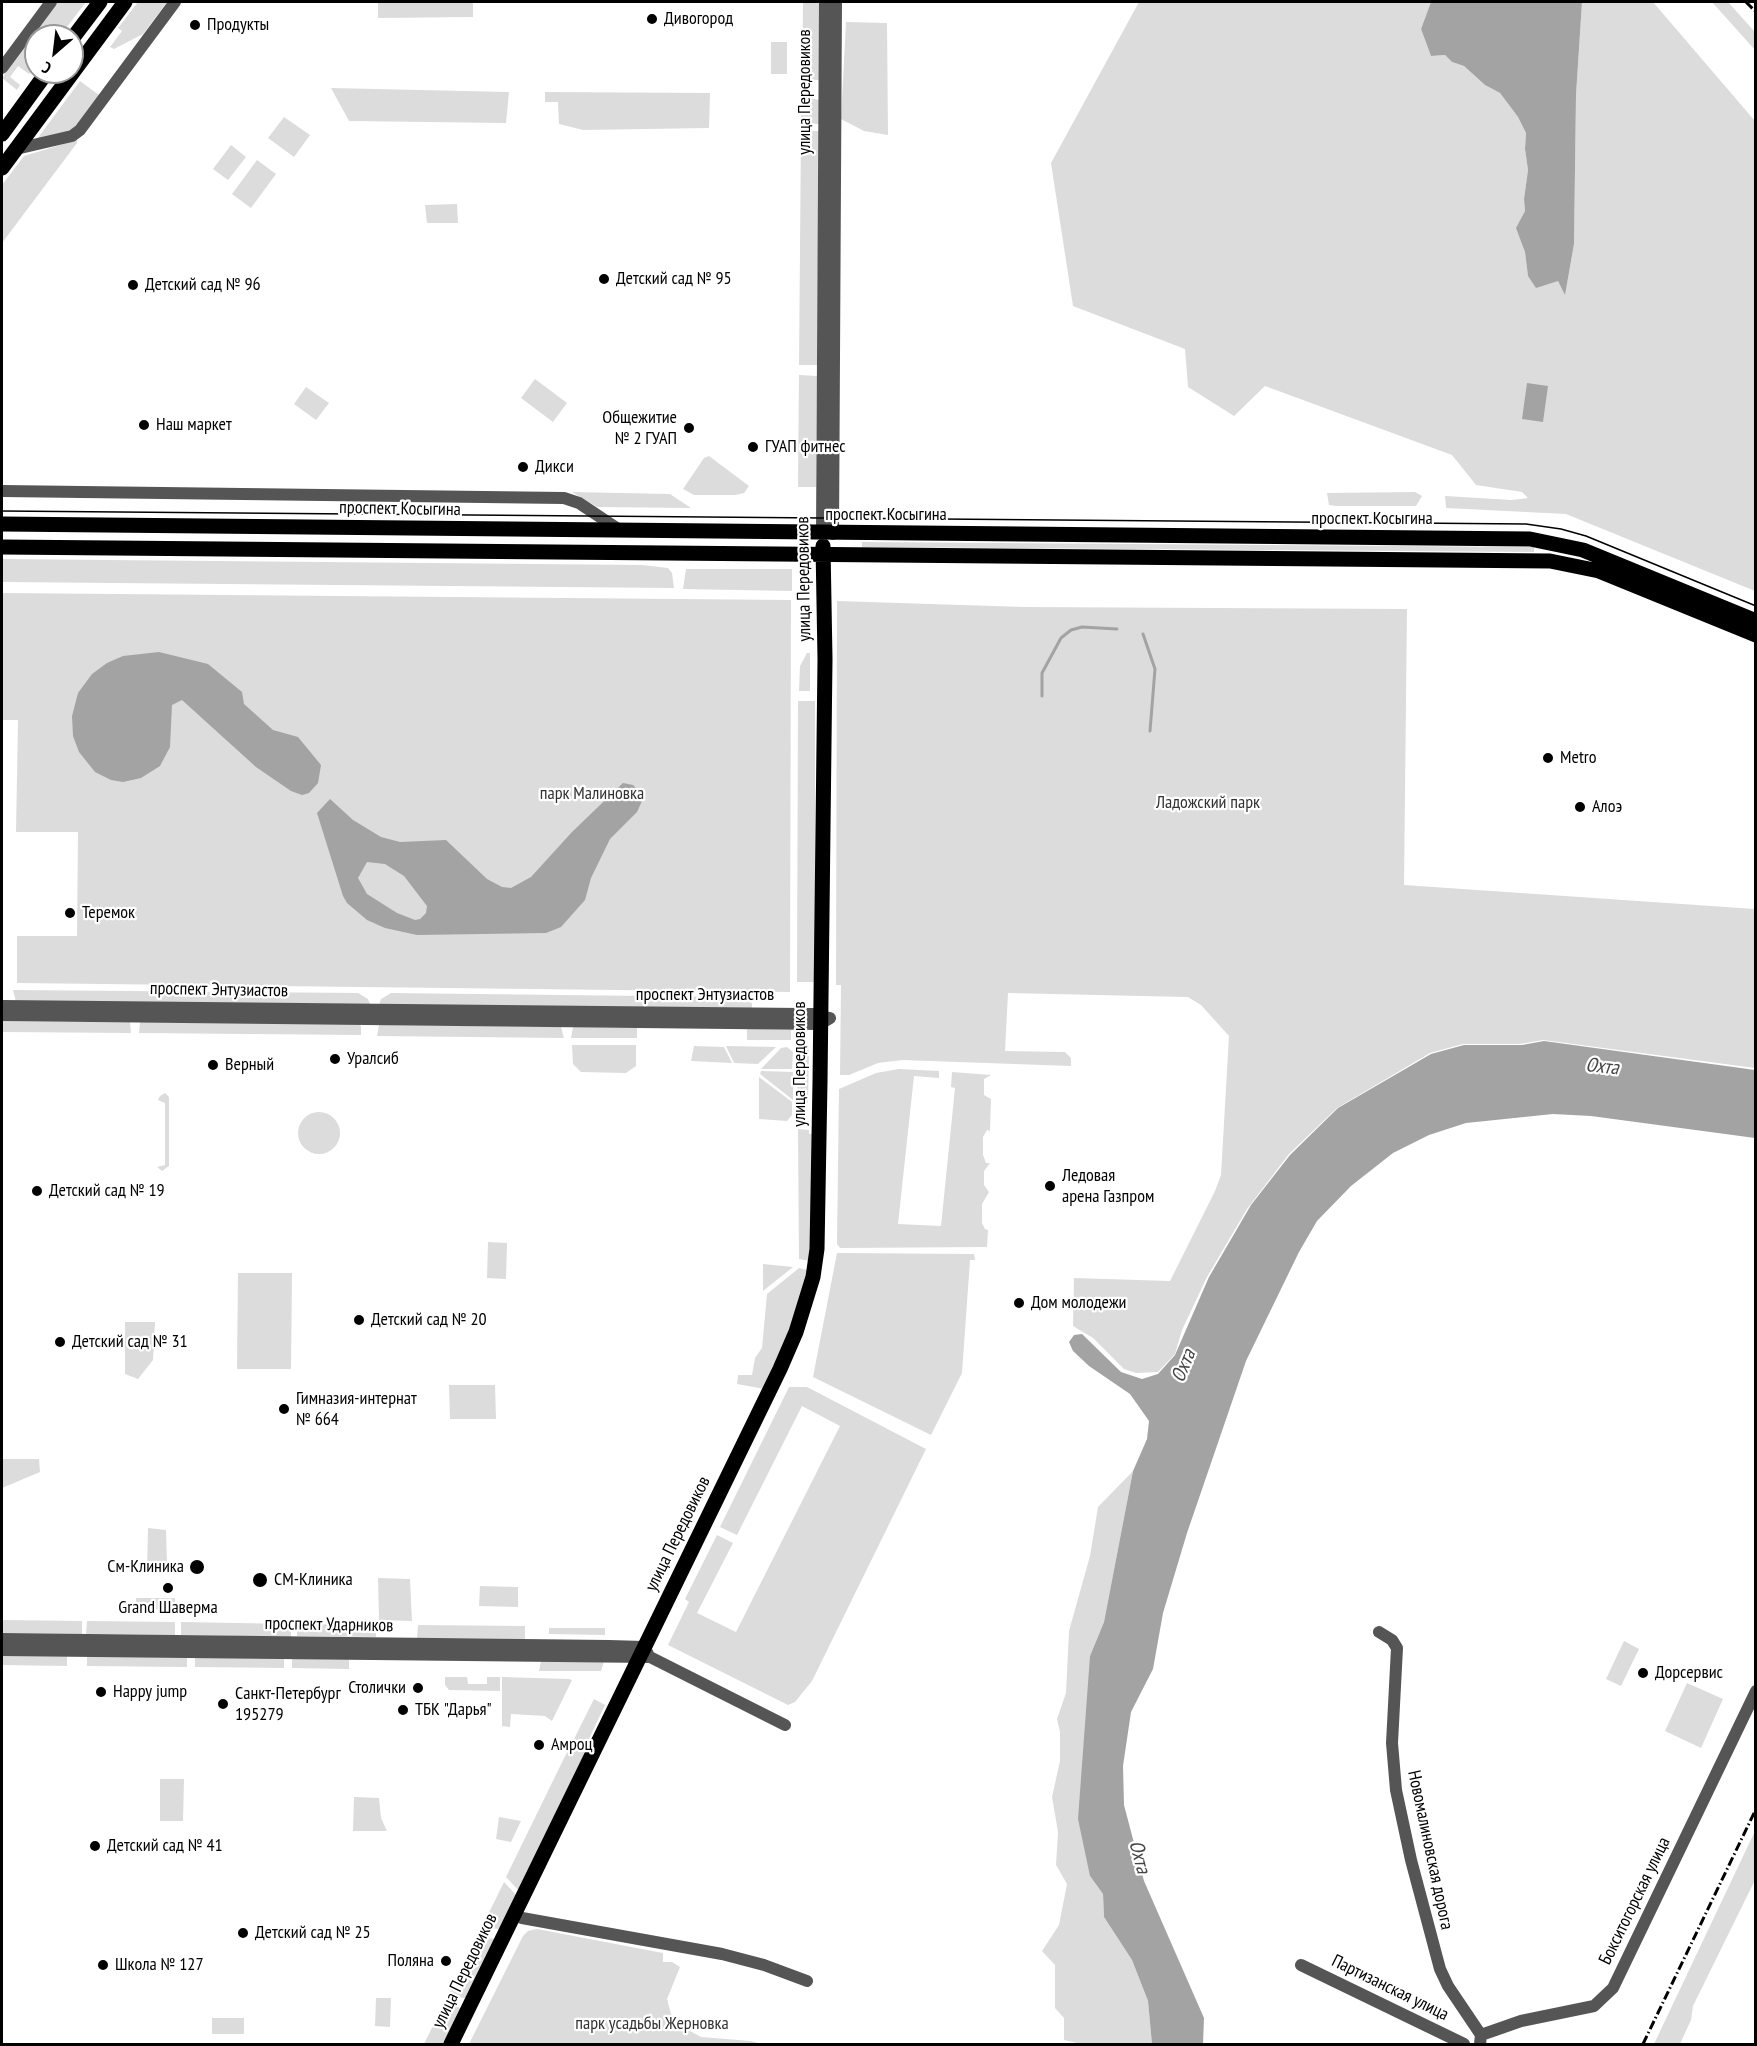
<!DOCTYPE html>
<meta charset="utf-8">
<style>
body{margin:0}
#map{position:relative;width:1757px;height:2046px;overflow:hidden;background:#fff;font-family:"PT Sans Narrow",sans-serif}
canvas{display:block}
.frame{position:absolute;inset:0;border:3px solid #000;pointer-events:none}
.north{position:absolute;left:24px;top:24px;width:60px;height:60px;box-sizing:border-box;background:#fff;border:2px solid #999;border-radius:50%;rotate:208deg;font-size:16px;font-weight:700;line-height:24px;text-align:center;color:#000}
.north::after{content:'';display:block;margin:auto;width:21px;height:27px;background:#000;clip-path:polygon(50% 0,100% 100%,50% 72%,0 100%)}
</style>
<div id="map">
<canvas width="1757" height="2046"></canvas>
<div class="frame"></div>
<div class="north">С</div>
</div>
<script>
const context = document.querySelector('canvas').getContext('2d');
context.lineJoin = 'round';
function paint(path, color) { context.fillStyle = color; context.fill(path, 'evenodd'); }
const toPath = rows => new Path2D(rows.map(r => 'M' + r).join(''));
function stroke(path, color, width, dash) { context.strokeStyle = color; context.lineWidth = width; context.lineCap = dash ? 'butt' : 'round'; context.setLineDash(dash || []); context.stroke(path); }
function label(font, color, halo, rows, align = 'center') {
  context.font = font + ' "PT Sans Narrow",sans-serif'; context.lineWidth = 4.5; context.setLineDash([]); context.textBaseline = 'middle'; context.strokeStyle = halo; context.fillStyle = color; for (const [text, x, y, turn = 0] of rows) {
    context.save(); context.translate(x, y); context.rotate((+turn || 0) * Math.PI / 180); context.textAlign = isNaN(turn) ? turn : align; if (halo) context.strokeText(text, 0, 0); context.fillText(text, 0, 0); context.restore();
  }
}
paint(toPath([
 [57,2,86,2,60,36,36,36,36,39,32,36],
 [138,2,167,2,143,34,114,49,110,47,122,31,118,28],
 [378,2,473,2,473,17,378,18],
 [803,2,819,2,819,80,802,80],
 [1139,2,1431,2,1421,29,1431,56,1445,55,1452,62,1464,66,1485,85,1500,93,1518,117,1526,133,1525,149,1528,170,1524,199,1525,211,1517,228,1525,252,1528,276,1558,281,1565,294,1574,244,1576,95,1582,2,1653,2,1755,121,1755,591,1566,514,1446,508,1445,496,1512,500,1528,498,1522,492,1476,485,1452,455,1265,386,1234,416,1188,387,1185,349,1073,306,1051,163],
 [1712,2,1728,2,1755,32,1755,50],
 [846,22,887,23,888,135,864,131,841,119],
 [771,42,787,42,787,74,771,74],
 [26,43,36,50,36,64,29,74,18,66,10,77,20,85,17,90,2,78],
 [80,81,99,95,77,125,70,131,37,139],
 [331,88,509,92,506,123,349,121],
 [545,92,710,93,709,128,583,130,559,124,558,102,545,102],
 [801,96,819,100,819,124,801,123],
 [284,117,310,135,294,157,268,138],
 [801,131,819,131,817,365,799,365],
 [77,140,77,143,2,243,2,185,24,156],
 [231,145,246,157,228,180,213,169],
 [257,160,276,174,251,208,232,194],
 [457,204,458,223,427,223,425,205],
 [799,375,817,376,816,487,798,487],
 [535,379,567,403,553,422,521,398],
 [306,387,329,403,316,420,294,404],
 [709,456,749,486,744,493,735,495,694,495,683,489,704,458],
 [572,492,670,494,691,508,597,507],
 [1415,492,1422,496,1416,506,1337,506,1329,505,1327,493],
 [862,542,1534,547,1534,552,862,547],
 [2,559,642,565,668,568,672,573,674,588,2,582],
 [686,569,792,569,792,591,683,589],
 [2,593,791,600,790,992,17,983,17,936,77,936,78,832,16,832,18,720,2,720],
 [837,601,1024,607,1407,609,1404,885,1755,909,1755,1068,1543,1040,1520,1044,1463,1044,1430,1053,1337,1108,1289,1154,1247,1209,1207,1277,1182,1330,1175,1354,1158,1372,1136,1373,1124,1369,1093,1338,1073,1326,1074,1278,1170,1281,1215,1191,1221,1175,1229,1036,1201,1005,1188,997,1008,993,1005,1051,1065,1052,1071,1058,1071,1066,902,1060,878,1063,849,1075,840,1075,841,985,836,985],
 [807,653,810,653,810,691,799,691,800,666],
 [798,701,815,701,815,982,797,982],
 [13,990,358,993,368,999,370,1004,16,1002],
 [391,993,732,997,752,1003,752,1008,379,1005,381,999],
 [2,1021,130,1022,131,1033,2,1032],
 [140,1022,360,1024,361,1027,361,1035,139,1033],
 [379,1025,561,1027,564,1038,377,1036],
 [573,1027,637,1028,637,1038,571,1038],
 [747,1029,791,1030,791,1040,747,1040],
 [572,1045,636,1045,636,1066,626,1073,581,1072,573,1064],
 [694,1046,724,1047,732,1063,691,1061],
 [726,1046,776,1047,758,1064,734,1063],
 [787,1047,793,1052,792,1069,761,1069,781,1048],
 [798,1050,809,1050,808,1103,797,1103],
 [899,1069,939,1071,939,1078,914,1076,898,1224,941,1226,955,1088,951,1087,952,1072,991,1075,984,1079,984,1095,991,1099,990,1131,987,1130,983,1137,983,1155,986,1163,990,1163,984,1171,984,1185,989,1192,982,1204,982,1223,985,1229,988,1230,987,1247,840,1248,837,1244,839,1089,876,1073],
 [761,1071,793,1072,793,1100,760,1074],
 [759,1077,792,1102,792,1115,787,1121,759,1119],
 [165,1093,169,1097,169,1166,162,1171,157,1167,165,1165,165,1103,158,1100,160,1096],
 '298 1133a21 21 0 1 1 42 0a21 21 0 1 1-42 0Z',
 [798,1129,809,1130,809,1134,814,1134,811,1261,799,1259],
 [488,1242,507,1243,506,1279,487,1278],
 [837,1253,974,1254,975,1260,970,1260,962,1373,931,1435,813,1377],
 [763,1264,793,1267,763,1291],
 [799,1268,807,1270,802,1305,765,1389,737,1384,738,1375,752,1375,755,1358,762,1348,767,1294],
 [238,1273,292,1273,291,1369,237,1369],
 [125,1322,155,1322,153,1360,138,1379,125,1374],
 [449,1385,495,1385,496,1419,450,1419],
 [789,1387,807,1387,926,1449,812,1681,795,1702,788,1705,668,1645,689,1602,685,1599,717,1535,733,1543,697,1613,736,1632,840,1426,802,1406,737,1535,720,1527],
 [2,1459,39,1459,40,1472,2,1488],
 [1133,1471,1104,1622,1090,1656,1090,1876,1103,1894,1104,1917,1132,1960,1148,2001,1152,2044,1082,2044,1064,2040,1064,2018,1055,2008,1055,1965,1042,1951,1059,1925,1067,1884,1056,1865,1058,1832,1052,1797,1060,1761,1060,1732,1057,1719,1066,1693,1069,1631,1090,1556,1098,1507],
 [148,1528,166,1530,167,1564,147,1572],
 [378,1578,410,1579,412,1621,379,1620],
 [480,1586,518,1587,518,1607,479,1606],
 [136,1598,175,1598,175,1610,136,1609],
 [2,1620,82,1621,82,1634,2,1633],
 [87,1621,175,1622,175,1635,86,1634],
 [181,1622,291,1624,291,1637,181,1635],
 [297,1624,376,1625,376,1637,297,1636],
 [418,1625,525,1626,525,1639,417,1638],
 [549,1628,605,1628,605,1635,549,1634],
 [1624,1641,1639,1649,1621,1686,1606,1679],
 [2,1654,67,1655,67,1666,2,1665],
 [87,1656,187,1656,187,1667,87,1666],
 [195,1656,284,1657,284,1668,195,1667],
 [292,1657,349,1658,349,1669,292,1668],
 [541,1661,604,1661,601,1671,539,1671],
 [445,1677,467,1677,468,1684,487,1684,487,1677,500,1677,500,1691,449,1690,445,1685],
 [502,1677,569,1679,572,1680,552,1721,545,1716,511,1714,510,1727,502,1726],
 [1687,1683,1723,1699,1701,1748,1665,1731],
 [594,1699,605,1705,587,1743,574,1739],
 [569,1748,584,1752,587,1756,520,1892,506,1877],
 [160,1779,184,1779,183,1821,160,1821],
 [354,1797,379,1798,381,1818,387,1831,353,1831],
 [499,1817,521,1821,511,1842,496,1839],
 [1755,1831,1755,1880,1693,2006,1691,2020,1680,2044,1654,2044],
 [504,1882,518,1897,499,1929,482,1927],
 [537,1929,663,1953,663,1962,672,1962,680,1967,667,1999,671,2014,679,2025,701,2037,751,2041,761,2044,469,2044,523,1936,528,1931],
 [477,1937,497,1939,466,1998,463,1998,450,1992],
 [376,1998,391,1998,390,2027,375,2026],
 [446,1999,461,2009,446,2044,424,2044],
 [212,2018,244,2018,244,2034,212,2034]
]), '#dcdcdc');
paint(toPath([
 [1431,2,1582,2,1576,95,1574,244,1565,295,1558,281,1536,288,1528,276,1525,252,1516,228,1525,211,1524,199,1528,170,1525,149,1526,133,1518,117,1500,93,1485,85,1464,66,1452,62,1445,55,1431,56,1421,29],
 [1527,383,1548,386,1543,422,1522,419],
 [159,652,208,664,242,692,244,704,273,730,298,737,321,765,318,783,309,793,302,795,291,791,256,767,182,700,172,705,170,747,160,766,141,778,123,782,111,780,95,772,79,752,73,736,72,716,78,693,92,674,107,663,123,656],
 [623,783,633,785,640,792,642,801,637,812,610,839,591,878,585,900,561,927,546,933,417,935,385,928,367,920,347,903,343,896,317,813,330,799,353,820,381,837,400,842,446,840,487,879,502,887,511,888,531,877,572,832],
 [367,862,385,864,404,876,427,906,426,913,420,919,415,920,397,913,367,894,358,878],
 [1544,1041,1755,1070,1755,1138,1591,1116,1553,1114,1466,1123,1429,1135,1393,1153,1351,1186,1317,1221,1299,1252,1246,1361,1187,1533,1163,1613,1153,1669,1131,1712,1123,1766,1124,1805,1144,1881,1204,2018,1203,2044,1152,2044,1148,2001,1132,1960,1104,1917,1103,1894,1090,1876,1078,1819,1090,1656,1104,1622,1133,1471,1147,1439,1149,1421,1130,1394,1089,1366,1073,1351,1069,1342,1074,1335,1082,1334,1121,1372,1142,1379,1158,1374,1175,1355,1209,1277,1251,1205,1290,1155,1338,1108,1431,1054,1464,1045,1522,1045]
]), '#a3a3a3');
stroke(toPath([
 [1143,634,1155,669,1150,731],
 [1042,696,1042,673,1061,638,1071,630,1082,627,1117,629]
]), '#a3a3a3', 3);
stroke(toPath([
 [2,68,51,2],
 [16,149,72,136,80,130,175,2],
 [2,491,564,498,579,503,621,531],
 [822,534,825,2],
 [833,534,836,2],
 [2,1006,802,1014,819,1014,828,1018],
 [2,1015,820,1024,830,1018],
 [1379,1632,1392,1640,1397,1648,1392,1743,1396,1790,1411,1860,1440,1969,1448,1986,1481,2035],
 [2,1639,609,1646,644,1647,648,1654],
 [2,1650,650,1657,785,1725],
 [522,1918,722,1954,764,1965,807,1981],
 [1301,1965,1464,2044],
 [1480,2044,1481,2035,1521,2021,1594,2006,1613,1988,1756,1691]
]), '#555', 12);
stroke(toPath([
 [72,39,100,2],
 [2,134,47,72],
 [2,168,125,2],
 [2,524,1530,539,1583,550,1756,621],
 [2,547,1550,561,1599,571,1756,635],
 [451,2044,780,1369,796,1332,813,1277,817,1249,820,1082,825,659,823,546]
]), '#000', 15);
stroke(toPath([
 [2,511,1526,524,1561,529,1586,536,1756,606]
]), '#000', 1.5);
stroke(toPath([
 [1746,2,1756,12],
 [1643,2044,1756,1809]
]), '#000', 3, [9, 3, 1.5, 3]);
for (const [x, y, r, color] of [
 [652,19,6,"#000"],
 [195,25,6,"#000"],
 [604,279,6,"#000"],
 [133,285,6,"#000"],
 [144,425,6,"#000"],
 [689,428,6,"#000"],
 [753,447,6,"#000"],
 [523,467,6,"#000"],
 [1548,758,6,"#000"],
 [1580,807,6,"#000"],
 [70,913,6,"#000"],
 [335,1059,6,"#000"],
 [213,1065,6,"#000"],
 [1050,1186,6,"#000"],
 [37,1191,6,"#000"],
 [1019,1303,6,"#000"],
 [359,1320,6,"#000"],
 [60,1342,6,"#000"],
 [284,1409,6,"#000"],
 [197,1567,8,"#000"],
 [260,1580,8,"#000"],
 [168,1588,6,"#000"],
 [1643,1673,6,"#000"],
 [418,1688,6,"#000"],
 [101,1692,6,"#000"],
 [223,1704,6,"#000"],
 [403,1710,6,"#000"],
 [539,1745,6,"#000"],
 [95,1846,6,"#000"],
 [243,1933,6,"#000"],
 [446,1961,6,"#000"],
 [103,1965,6,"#000"]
]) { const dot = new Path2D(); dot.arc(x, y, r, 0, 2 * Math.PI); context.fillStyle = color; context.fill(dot); stroke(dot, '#fff', 2); }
label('18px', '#000', '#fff', [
 ["Дивогород",664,19],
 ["Продукты",207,25],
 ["Детский сад № 95",616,279],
 ["Детский сад № 96",145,285],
 ["Общежитие",677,418,"right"],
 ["№ 2 ГУАП",677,439,"right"],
 ["Наш маркет",156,425],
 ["ГУАП фитнес",765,447],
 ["Дикси",535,467],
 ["Metro",1560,758],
 ["Алоэ",1592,807],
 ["Теремок",82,913],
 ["Уралсиб",347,1059],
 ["Верный",225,1065],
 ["Ледовая",1062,1176],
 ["арена Газпром",1062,1197],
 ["Детский сад № 19",49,1191],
 ["Дом молодежи",1031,1303],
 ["Детский сад № 20",371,1320],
 ["Детский сад № 31",72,1342],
 ["Гимназия-интернат",296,1399],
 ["№ 664",296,1420],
 ["См-Клиника",184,1567,"right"],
 ["СМ-Клиника",274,1580],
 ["Grand Шаверма",168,1608,"center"],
 ["Дорсервис",1655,1673],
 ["Столички",406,1688,"right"],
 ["Happy jump",113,1692],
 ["Санкт-Петербург",235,1694],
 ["195279",235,1715],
 ["ТБК \"Дарья\"",415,1710],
 ["Амроц",551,1745],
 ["Детский сад № 41",107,1846],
 ["Детский сад № 25",255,1933],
 ["Поляна",434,1961,"right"],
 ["Школа № 127",115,1965]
], 'left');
label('18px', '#000', '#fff', [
 ["улица Передовиков",805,92,-90],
 ["проспект Косыгина",400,509,1],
 ["проспект Косыгина",886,515],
 ["проспект Косыгина",1372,519],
 ["улица Передовиков",804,579,-91],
 ["проспект Энтузиастов",219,990,1],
 ["проспект Энтузиастов",705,995],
 ["улица Передовиков",800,1064,-90],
 ["улица Передовиков",678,1534,-64],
 ["проспект Ударников",329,1625,1],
 ["Новомалиновская дорога",1430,1850,78],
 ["Бокситогорская улица",1635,1901,-64],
 ["улица Передовиков",465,1971,-64],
 ["Партизанская улица",1390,1988,26]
]);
label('18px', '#333', '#fff', [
 ["парк Малиновка",592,794],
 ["Ладожский парк",1208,803],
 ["парк усадьбы Жерновка",652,2024]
]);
label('italic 20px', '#444', '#fff', [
 ["Охта",1602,1067,6],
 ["Охта",1184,1366,-68],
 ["Охта",1139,1857,75]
]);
</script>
